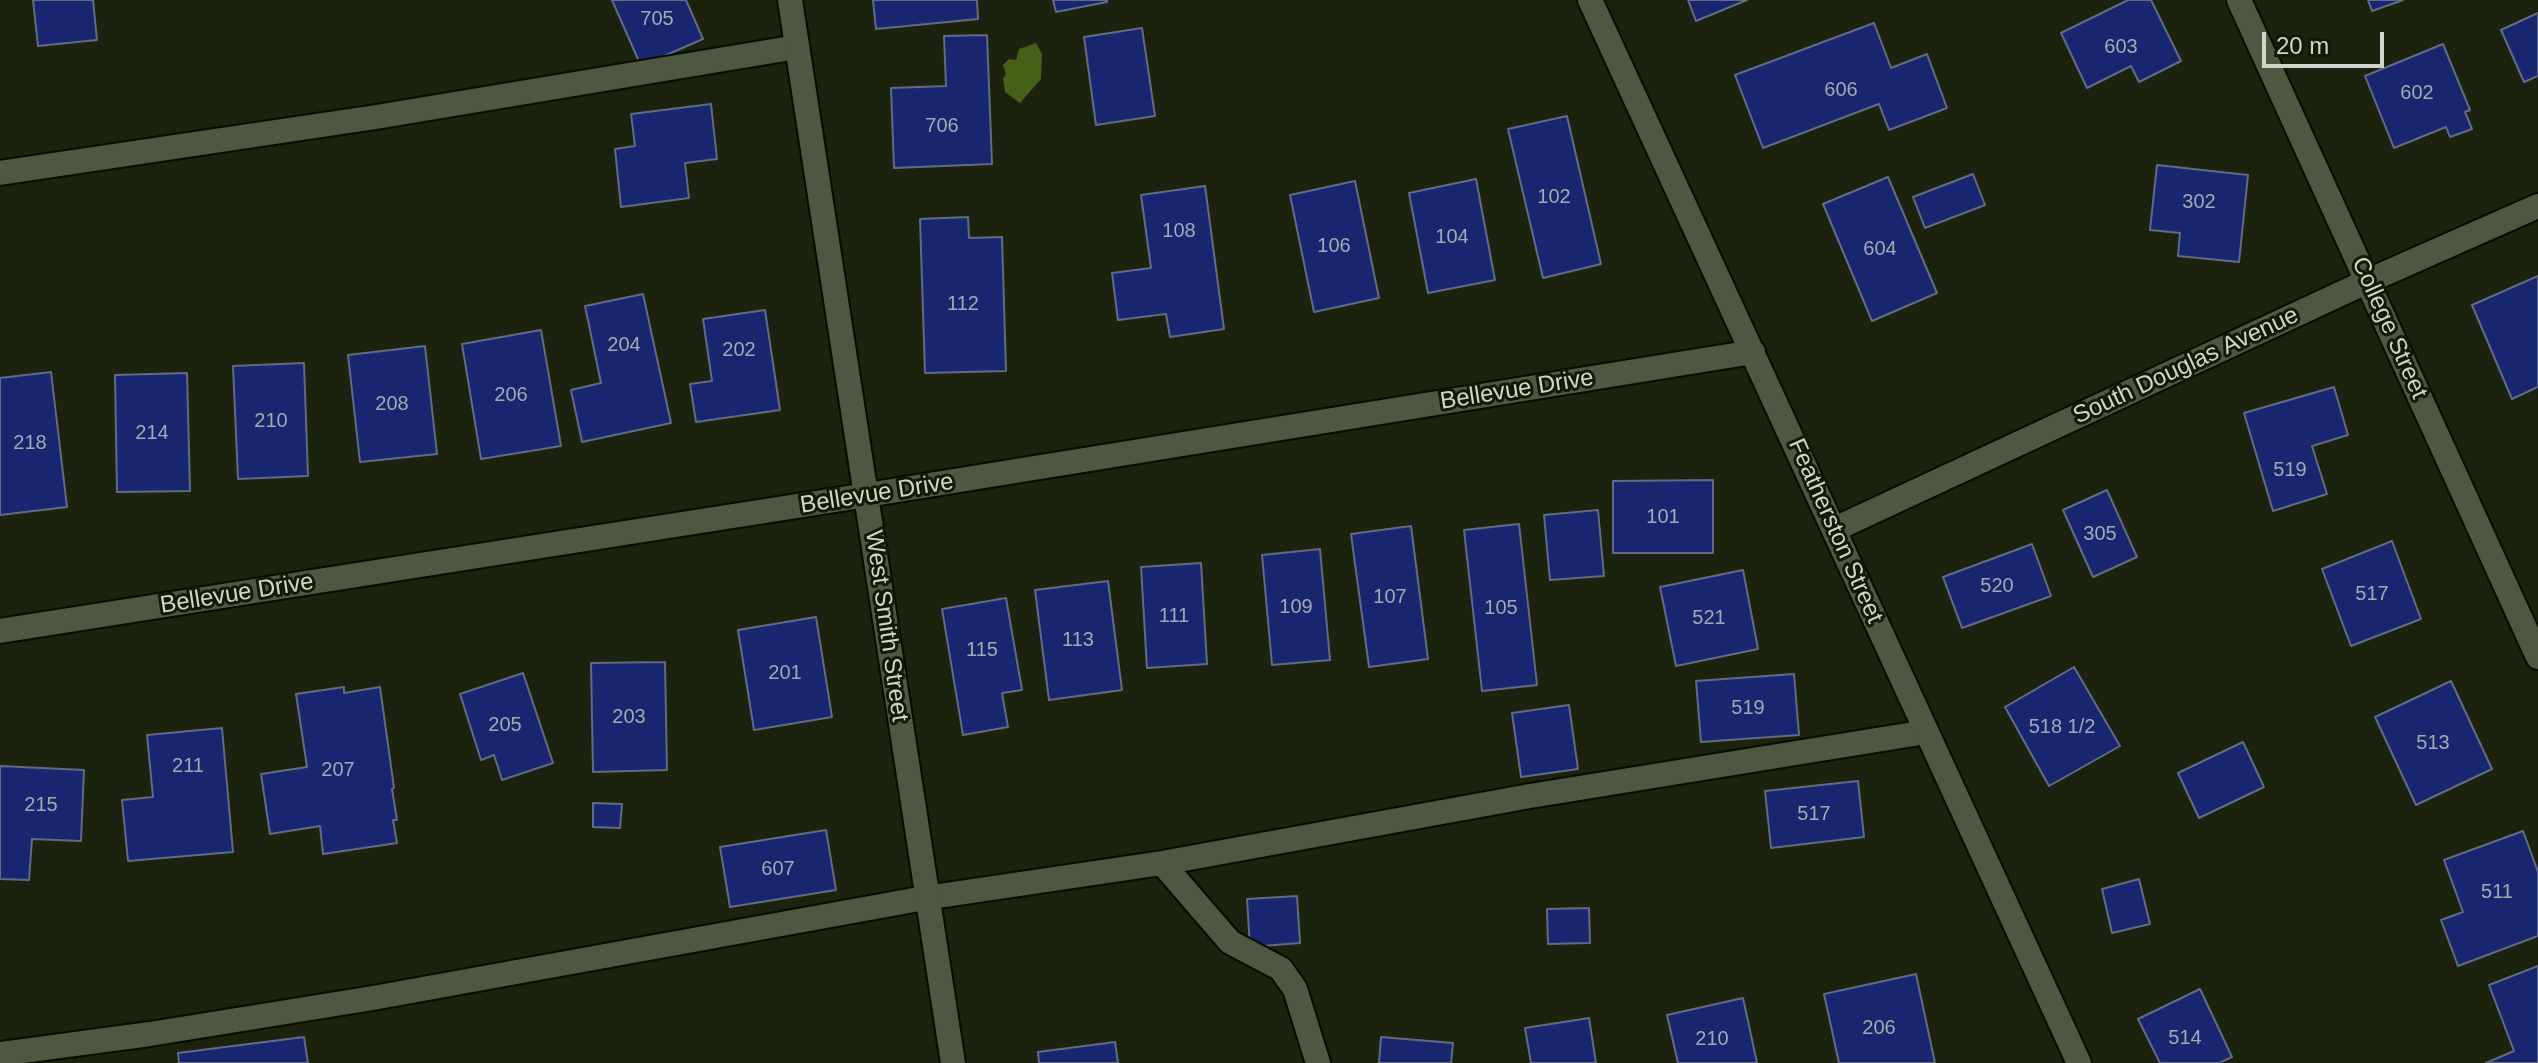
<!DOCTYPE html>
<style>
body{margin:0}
#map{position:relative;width:2538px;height:1063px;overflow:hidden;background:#1b230e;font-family:Arial,sans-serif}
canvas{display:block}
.scale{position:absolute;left:2262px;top:32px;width:122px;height:36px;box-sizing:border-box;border:4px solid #d0d6c9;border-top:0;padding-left:10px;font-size:24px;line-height:28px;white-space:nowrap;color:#d0d6c9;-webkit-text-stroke:6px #121a05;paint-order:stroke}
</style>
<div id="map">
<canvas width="2538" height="1063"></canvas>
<div class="scale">20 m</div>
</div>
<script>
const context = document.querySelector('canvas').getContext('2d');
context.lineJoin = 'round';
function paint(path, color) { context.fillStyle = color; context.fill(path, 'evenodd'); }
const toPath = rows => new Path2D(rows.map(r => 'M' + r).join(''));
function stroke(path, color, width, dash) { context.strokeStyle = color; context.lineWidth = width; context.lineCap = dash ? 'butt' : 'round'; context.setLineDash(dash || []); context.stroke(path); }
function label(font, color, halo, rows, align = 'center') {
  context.font = font + ' Arial,sans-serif'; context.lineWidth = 6; context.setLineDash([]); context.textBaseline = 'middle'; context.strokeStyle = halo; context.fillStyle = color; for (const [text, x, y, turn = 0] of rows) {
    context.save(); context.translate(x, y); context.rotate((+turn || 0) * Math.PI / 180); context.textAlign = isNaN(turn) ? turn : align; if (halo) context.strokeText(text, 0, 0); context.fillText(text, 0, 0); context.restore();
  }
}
paint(toPath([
 [1036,43,1042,54,1041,79,1020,103,1005,92,1003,79,1006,74,1003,65,1009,59,1016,60,1019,49]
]), '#476018');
const building = toPath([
 [33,0,93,0,97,40,38,46,33,0],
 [612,0,686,0,703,39,641,66,612,0],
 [873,0,977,0,978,19,876,29,873,0],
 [1053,0,1107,0,1107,2,1056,12,1053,0],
 [1688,0,1747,0,1696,21,1688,0],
 [2128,0,2151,0,2181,61,2139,82,2131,66,2087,88,2061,33,2128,0],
 [2368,0,2403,0,2372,11,2368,0],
 [2538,13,2538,76,2524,82,2501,30,2538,13],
 [1874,23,1891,68,1927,54,1947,108,1889,130,1879,104,1763,148,1735,75,1874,23],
 [1142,28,1155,116,1096,125,1084,37,1142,28],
 [987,35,992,164,894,168,891,88,946,86,944,36,987,35],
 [2443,44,2470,110,2465,112,2472,129,2450,137,2446,127,2394,148,2365,76,2443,44],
 [711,104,717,159,685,163,689,198,621,207,615,149,635,146,631,114,711,104],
 [1567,116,1601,264,1543,278,1508,129,1567,116],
 [2157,165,2248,175,2239,262,2178,256,2180,233,2150,230,2157,165],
 [1973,174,1985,205,1925,228,1913,197,1973,174],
 [1888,177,1937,293,1872,321,1823,204,1888,177],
 [1476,179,1495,280,1428,293,1409,193,1476,179],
 [1355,181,1379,298,1314,312,1290,195,1355,181],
 [1205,186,1224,329,1170,337,1166,314,1118,320,1112,273,1151,268,1141,195,1205,186],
 [968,217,969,238,1002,237,1006,371,925,373,920,219,968,217],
 [2538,276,2538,387,2512,399,2472,305,2538,276],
 [643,294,671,423,582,442,571,390,601,383,585,306,643,294],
 [765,310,780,410,696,422,690,384,712,381,703,319,765,310],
 [541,330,561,446,481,459,462,344,541,330],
 [425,346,437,454,360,462,348,355,425,346],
 [304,363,308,476,238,479,233,366,304,363],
 [51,372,67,507,0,515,0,378,51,372],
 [187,373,190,491,117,492,115,375,187,373],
 [2334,387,2348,435,2312,446,2327,494,2273,511,2244,413,2334,387],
 [1713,480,1713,553,1613,553,1613,481,1713,480],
 [2107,490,2137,557,2093,577,2063,510,2107,490],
 [1598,510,1604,576,1550,580,1544,515,1598,510],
 [1519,524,1537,685,1482,691,1464,530,1519,524],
 [1411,526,1428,659,1369,667,1351,534,1411,526],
 [2392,541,2421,619,2351,646,2322,569,2392,541],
 [2032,544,2051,596,1962,628,1943,577,2032,544],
 [1320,549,1330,660,1272,665,1262,555,1320,549],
 [1201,563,1207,664,1147,668,1141,567,1201,563],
 [1743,570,1758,649,1676,666,1660,587,1743,570],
 [1108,581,1122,690,1049,700,1035,590,1108,581],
 [1006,598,1022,690,1002,693,1008,727,963,735,942,609,1006,598],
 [816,617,832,717,754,730,738,630,816,617],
 [665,662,667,770,593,772,591,663,665,662],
 [2074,667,2120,746,2049,786,2005,707,2074,667],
 [523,673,553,763,502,780,494,755,481,760,460,694,523,673],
 [1794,674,1799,735,1701,742,1696,681,1794,674],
 [2451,681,2492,769,2416,805,2375,717,2451,681],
 [344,687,344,693,380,687,394,788,392,789,397,820,393,820,397,843,323,854,320,826,270,834,261,774,307,767,296,694,344,687],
 [1569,705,1578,769,1521,777,1512,713,1569,705],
 [222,728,233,852,128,861,122,800,153,797,147,735,222,728],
 [2243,742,2264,787,2199,818,2178,773,2243,742],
 [0,766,84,770,81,841,32,839,29,880,0,879,0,766],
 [1858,781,1864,837,1771,848,1765,791,1858,781],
 [593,803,622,804,620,828,593,827,593,803],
 [826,830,836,890,730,907,720,847,826,830],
 [2523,831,2538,872,2538,936,2458,966,2441,920,2463,912,2444,860,2523,831],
 [2139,879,2150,924,2112,933,2102,889,2139,879],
 [1297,896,1300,943,1250,947,1247,899,1297,896],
 [1589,908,1590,943,1548,944,1547,909,1589,908],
 [2538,966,2538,1063,2486,1063,2514,1051,2489,985,2538,966],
 [1916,974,1935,1063,1839,1063,1824,994,1916,974],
 [2200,989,2232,1057,2219,1063,2160,1063,2138,1019,2200,989],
 [1743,998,1757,1063,1678,1063,1667,1015,1743,998],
 [1589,1018,1596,1063,1531,1063,1525,1028,1589,1018],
 [304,1037,308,1063,179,1063,178,1053,304,1037],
 [1381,1037,1453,1043,1451,1063,1379,1063,1381,1037],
 [1115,1042,1118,1063,1039,1063,1038,1052,1115,1042]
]);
paint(building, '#17266f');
stroke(building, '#626b83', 2);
const lane = toPath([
 [0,173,376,117,797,47],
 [1162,863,1230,942,1281,969,1295,989,1318,1063],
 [0,1054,150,1034,373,998,925,898,1162,863,1530,796,1926,732]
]);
const street = toPath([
 [790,0,953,1063],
 [1590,0,2079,1063],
 [2239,0,2538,657],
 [1835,529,2368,281,2538,206],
 [0,631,867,495,1753,352]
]);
stroke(lane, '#060c00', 28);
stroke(street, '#060c00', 28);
stroke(lane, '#4e5740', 24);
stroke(street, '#4e5740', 24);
label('20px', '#a2aab2', null, [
 ["705",657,19],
 ["603",2121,47],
 ["606",1841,90],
 ["602",2417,93],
 ["706",942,126],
 ["102",1554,197],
 ["302",2199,202],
 ["108",1179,231],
 ["104",1452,237],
 ["106",1334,246],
 ["604",1880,249],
 ["112",963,304],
 ["204",624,345],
 ["202",739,350],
 ["206",511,395],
 ["208",392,404],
 ["210",271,421],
 ["214",152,433],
 ["218",30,443],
 ["519",2290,470],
 ["101",1663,517],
 ["305",2100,534],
 ["520",1997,586],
 ["517",2372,594],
 ["107",1390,597],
 ["109",1296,607],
 ["105",1501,608],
 ["111",1174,616],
 ["521",1709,618],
 ["113",1078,640],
 ["115",982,650],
 ["201",785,673],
 ["519",1748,708],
 ["203",629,717],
 ["205",505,725],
 ["518 1/2",2062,727],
 ["513",2433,743],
 ["211",188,766],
 ["207",338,770],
 ["215",41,805],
 ["517",1814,814],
 ["607",778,869],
 ["511",2497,892],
 ["206",1879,1028],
 ["514",2185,1038],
 ["210",1712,1039]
]);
label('24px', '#d0d6c9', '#121a05', [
 ["College Street",2389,328,66],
 ["South Douglas Avenue",2186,366,-25],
 ["Bellevue Drive",1517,390,-9],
 ["Bellevue Drive",877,494,-9],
 ["Featherston Street",1835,531,66],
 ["Bellevue Drive",237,594,-9],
 ["West Smith Street",886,626,82]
]);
</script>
